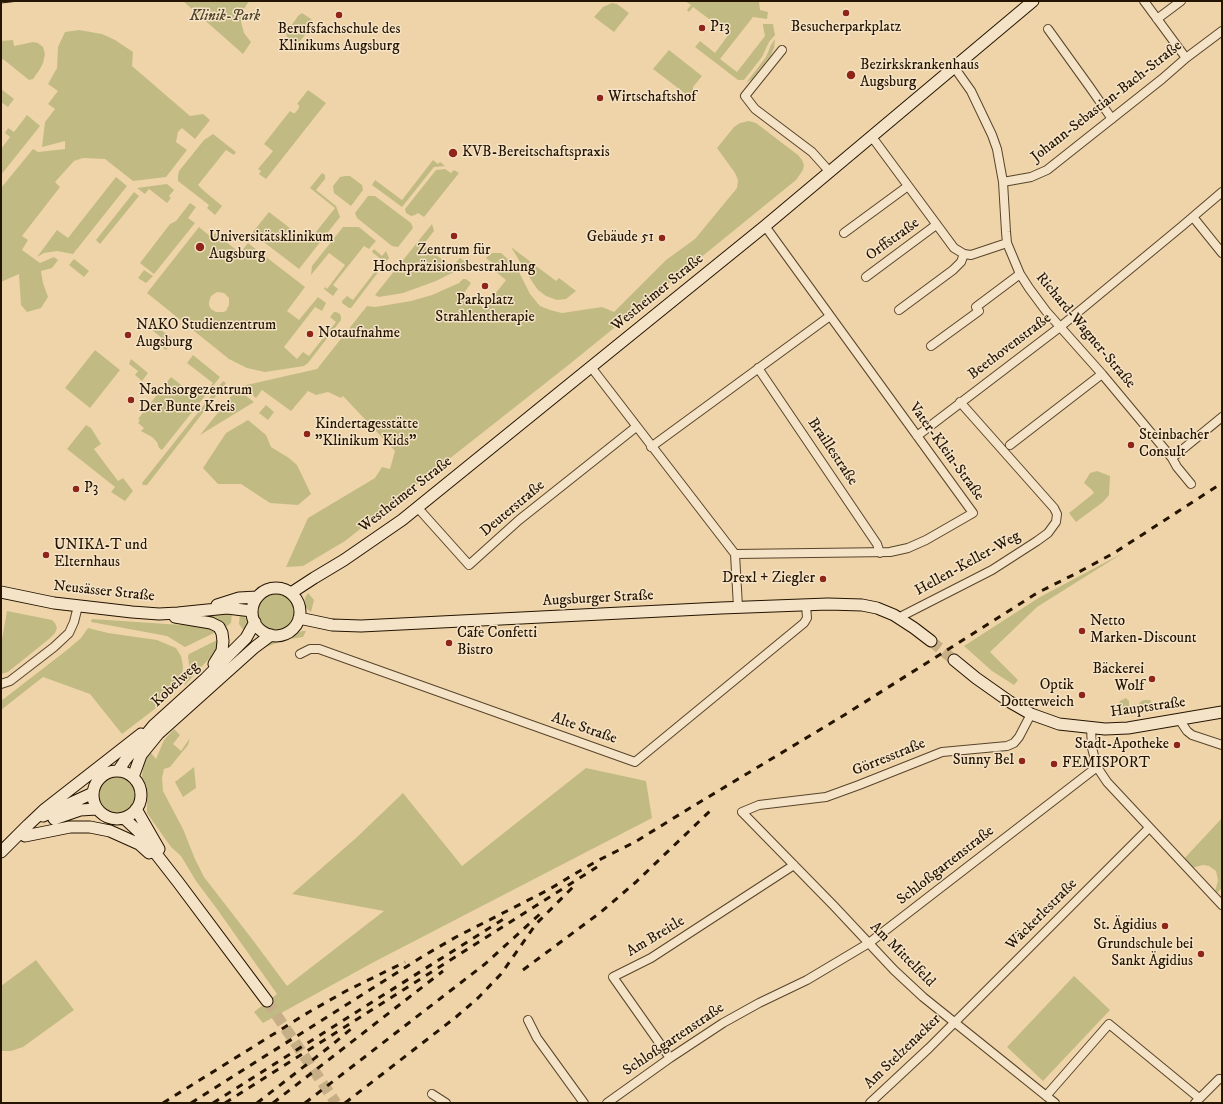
<!DOCTYPE html>
<meta charset="utf-8">
<style>
body{margin:0}
#map{position:relative;width:1223px;height:1104px;overflow:hidden;background:#efd4a9;font-family:"IM FELL DW Pica",serif}
canvas{display:block}
.frame{position:absolute;inset:0;border:2px solid #241400;pointer-events:none}
</style>
<div id="map">
<canvas width="1223" height="1104"></canvas>
<div class="frame"></div>
</div>
<script>
const context = document.querySelector('canvas').getContext('2d');
context.lineJoin = 'round';
function paint(path, color) { context.fillStyle = color; context.fill(path, 'evenodd'); }
const toPath = rows => new Path2D(rows.map(r => 'M' + r).join(''));
function stroke(path, color, width, dash) { context.strokeStyle = color; context.lineWidth = width; context.lineCap = dash ? 'butt' : 'round'; context.setLineDash(dash || []); context.stroke(path); }
function label(font, color, halo, rows, align = 'center') {
  context.font = font + ' "IM FELL DW Pica",serif'; context.lineWidth = 3; context.setLineDash([]); context.textBaseline = 'middle'; context.strokeStyle = halo; context.fillStyle = color; for (const [text, x, y, turn = 0] of rows) {
    context.save(); context.translate(x, y); context.rotate((+turn || 0) * Math.PI / 180); context.textAlign = isNaN(turn) ? turn : align; if (halo) context.strokeText(text, 0, 0); context.fillText(text, 0, 0); context.restore();
  }
}
paint(toPath([
 [183,1,249,1,242,12,241,22,244,33,251,42,243,54],
 [685,1,759,1,760,10,768,12,767,19,753,17,720,59,737,72,765,36,763,26,763,24,773,24,775,35,769,42,762,57,744,80,738,80,695,47,700,41,715,53,729,34,693,7,689,12,687,10,691,5],
 [612,3,617,4,629,13,614,32,594,17,603,7],
 [302,13,311,19,313,24,301,40,297,43,287,37,286,33,298,16],
 [79,30,102,34,115,40,133,52,132,66,190,116,203,114,210,120,195,139,182,128,178,132,176,142,187,150,166,177,133,181,105,159,83,158,74,161,55,182,60,187,22,236,28,240,22,250,40,263,54,257,58,260,52,268,41,271,43,283,48,297,41,308,27,312,21,305,19,274,1,282,1,188,33,149,38,152,65,149,65,141,42,147,45,122,55,109,48,104,58,91,48,84,57,68,58,47,65,32],
 [775,39,774,48,771,55,752,79,746,83,766,57,771,45],
 [13,40,14,46,33,42,38,43,43,47,45,54,43,63,40,69,33,79,29,80,3,59,1,61,1,41],
 [669,50,702,76,693,87,693,90,695,92,691,98,653,69],
 [1,89,14,99,8,107,1,102],
 [308,90,326,103,266,179,259,174,261,171,258,169,273,151,264,144,290,111,293,113,295,113,299,108,299,105,297,104],
 [27,115,40,126,1,175,1,149,10,137,5,133,8,128,14,132],
 [749,121,756,123,798,155,802,160,804,165,803,170,796,180,571,363,345,541,303,566,286,567,308,518,375,478,382,467,390,469,395,451,343,396,341,398,328,392,316,395,308,391,291,411,262,390,256,398,242,386,317,369,367,306,375,307,411,301,432,295,459,283,463,279,466,279,471,283,464,293,484,308,506,280,496,272,499,268,486,258,492,253,501,253,511,262,518,270,530,294,540,306,550,310,562,313,602,307,614,312,666,260,695,239,737,188,738,180,735,173,717,148,734,127,740,123],
 [213,134,236,152,234,155,226,150,198,185,203,190,222,206,215,215,207,208,209,205,178,181,178,176,179,171,204,140],
 [433,160,438,164,440,162,445,166,434,167,402,207,372,185,375,180,402,200],
 [445,169,451,173,454,170,459,173,424,217,418,213,415,215,411,216,406,213,405,209,436,170],
 [322,173,325,175,325,179,316,190,336,206,340,217,299,269,252,233,269,212,308,242,335,208,310,188],
 [345,176,350,176,362,185,363,190,351,206,334,193,333,186,340,177],
 [116,177,127,186,73,254,57,251,44,253,37,257,57,230,68,238],
 [167,184,174,190,169,196,171,198,167,203,149,189,145,194,137,188],
 [134,192,139,196,100,244,96,240],
 [368,196,375,196,411,223,413,228,398,247,392,246,357,218,355,213],
 [190,203,196,207,188,218,195,223,154,274,140,263,170,224,176,221],
 [432,224,434,231,423,245,452,267,460,258,467,263,462,269,458,270,436,281,403,293,379,297,375,295],
 [199,227,212,238,215,233,240,253,248,243,305,287,287,311,299,320,318,297,326,303,322,311,315,307,284,347,297,359,303,352,309,356,336,322,330,317,334,312,336,312,340,314,341,317,341,320,308,363,304,366,265,372,247,368,229,359,147,293],
 [217,292,224,293,229,298,229,305,226,311,223,312,216,312,211,309,209,305,209,302,211,296],
 [343,227,359,227,376,241,369,249,364,246,333,285,338,289,333,296,324,289,325,287,327,289,345,265,329,253,311,275,312,266],
 [511,247,556,281,559,278,576,291,566,299,557,300,546,296,538,290,533,283],
 [374,249,382,256,386,251,389,258,351,308,349,308,342,303,342,301,347,296,353,300,383,261,372,252],
 [74,259,89,271,84,277,69,265],
 [144,270,153,276,146,283,138,278],
 [152,323,174,340,166,350,163,348,167,342,148,327],
 [95,350,120,370,90,408,65,388],
 [193,355,220,377,162,450,159,448,157,442,152,437,141,431,144,428,138,423,140,420,138,419,171,377,194,395,199,389,205,393,213,383,187,363],
 [131,359,148,373,142,381,135,375,138,371,129,364],
 [223,381,226,383,147,485,143,485,142,483],
 [237,389,254,402,200,435],
 [266,405,274,412,268,420,259,413],
 [248,420,266,435,271,447,289,458,297,465,311,494,298,505,270,503,241,484,218,484,203,468,226,433],
 [86,425,91,428,101,444,94,449,118,481,123,478,133,491,125,501,111,492,115,487,67,449],
 [1097,471,1110,476,1109,495,1103,502,1076,522,1069,513,1094,493,1092,490,1084,483,1090,473],
 [1123,553,1037,607,990,652,1018,680,1014,685,992,671,964,646,1040,597],
 [308,593,314,600,311,612,307,609,304,605,305,598],
 '257 612a19 19 0 1 1 38 0a19 19 0 1 1-38 0Z',
 [7,611,52,620,55,623,57,628,55,633,49,639,8,672,1,674,1,645],
 [232,612,231,623,226,627,222,624,201,618,205,616],
 [240,613,245,617,248,622,245,632,239,624],
 [92,619,197,626,210,628,216,632,185,647,167,636,91,622],
 [88,628,108,633,157,640,176,648,181,656,183,666,182,676,179,684,160,705,122,734,90,694,43,677,1,710,1,701,67,650,81,638],
 [302,631,306,631,303,637,284,640,264,648,261,646,272,641,287,638],
 [219,639,217,650,184,686,190,672,188,656,189,654],
 [1126,698,1129,701,1129,710,1126,715,1123,715,1119,713,1118,707,1120,701],
 [1144,700,1150,700,1154,705,1150,710,1145,711,1140,710,1138,707,1140,702],
 [174,729,180,735,173,744,181,751,190,738,188,745,170,767,164,769,162,778,163,791,183,829,195,859,204,877,252,939,287,986,384,911,292,894,356,838,403,793,462,866,586,768,646,781,652,818,372,963,263,1023,254,1012,277,994,217,909,196,881,181,856,171,847,147,813,147,795,142,776,144,760,150,752,156,759,164,740],
 [194,767,196,788,183,797,175,782],
 '98 795a19 19 0 1 1 38 0a19 19 0 1 1-38 0Z',
 [1222,818,1222,888,1214,896,1218,880,1216,871,1209,866,1203,865,1188,869,1181,862],
 [36,960,74,1010,23,1047,11,1051,1,1051,1,986],
 [1074,976,1110,1010,1043,1081,1007,1047]
]), '#c1bb83');
stroke(toPath([
 [931,641,954,660],
 [267,1001,336,1103]
]), '#c6ae87', 11, [11, 5.5]);
const street = toPath([
 [1144,1,1186,58],
 [1157,19,1181,1],
 [1048,29,1089,86,1112,119],
 [782,50,745,96,755,109,812,152,829,171],
 [954,67,971,91,992,135,997,149,1003,182,1006,232,1007,243,1020,274,1029,288,1046,311,1102,374,1172,458,1177,467,1191,484],
 [872,137,954,248,964,254,971,255,1007,243],
 [1003,182,1031,177,1047,170,1162,79,1186,58,1222,31],
 [1193,217,1222,253],
 [844,233,908,186],
 [866,277,936,225],
 [899,310,953,270,961,262,964,254],
 [931,346,979,311,976,307,1020,274],
 [591,367,735,554,890,552,908,548,926,540,973,513,765,226],
 [758,368,877,544,880,553],
 [917,436,1060,327,1181,227,1222,192],
 [1010,445,1102,374],
 [651,447,830,316],
 [1172,458,1222,417],
 [417,507,469,565,519,520,636,427],
 [735,554,738,607],
 [898,618,992,570,1037,541,1048,533,1056,522,1057,514,1054,508,960,402],
 [300,654,310,649,319,649,635,762,804,623,807,618,806,605],
 [1,684,10,681,54,647,69,633,74,622,78,606],
 [1031,714,1019,737,1014,743,1007,746,942,752,859,785,826,797,759,805,742,812,834,906,894,970,923,997,1055,1103],
 [1179,719,1187,731,1192,735,1222,745],
 [1091,728,1092,748,1097,767,1107,782,1222,905],
 [528,1020,537,1038,584,1103],
 [670,1058,613,977,651,958,794,865],
 [432,1094,446,1103],
 [1046,1096,1109,1024,1199,1098],
 [607,1103,670,1058,723,1023,759,1003,807,980,869,943,1097,767],
 [870,1103,929,1048,1149,828],
 [1195,1103,1219,1079,1222,1079]
]);
const secondary = toPath([
 '252 612a24 24 0 1 1 48 0a24 24 0 1 1-48 0Z',
 [1,592,54,603,132,612,159,614,178,613,227,608,252,611],
 [291,593,314,578,344,560,402,520,765,226,1033,1],
 [217,605,239,598,257,597],
 [175,617,211,623,219,627,222,633,223,641,222,651,214,664],
 [299,618,332,625,361,626,721,608,828,604,862,605,877,608,894,615,914,628,931,641],
 [954,660,976,678,1010,702,1031,714,1059,724,1105,729,1128,728,1222,712],
 [118,771,126,759,154,725,206,678,246,638,255,622],
 '93 795a24 24 0 1 1 48 0a24 24 0 1 1-48 0Z',
 [133,777,141,755,158,734,255,647,271,635],
 [136,809,159,849],
 [43,816,93,793],
 [124,818,139,832,178,882,267,1001],
 [54,819,80,810,97,809],
 [26,827,45,809,141,734],
 [25,836,70,827,90,827,110,831,139,844,149,853],
 [1,852,28,825]
]);
stroke(street, '#57442a', 10);
stroke(secondary, '#241400', 13);
stroke(street, '#f5e3c7', 8);
stroke(secondary, '#f5e3c7', 11);
stroke(toPath([
 [1,3,19,1]
]), '#241400', 1);
stroke(toPath([
 [523,970,601,912,636,882,711,810],
 [163,1103,309,1012,346,991,405,962],
 [191,1103,425,955,456,937,548,890,578,872,597,861,635,842,690,808,846,714,1037,593,1077,573,1114,553,1222,483],
 [213,1103,505,918],
 [225,1103,597,867],
 [257,1103,333,1044,351,1029],
 [273,1103,443,971],
 [305,1103,485,964,540,914],
 [345,1103,456,1017,478,998,501,974,536,924,573,887]
]), '#241400', 3, [7, 7]);
for (const [x, y, r, color] of [
 [846,13,4,"#8f2418"],
 [339,15,4,"#8f2418"],
 [702,28,4,"#8f2418"],
 [851,75,5,"#8f2418"],
 [600,98,4,"#8f2418"],
 [453,153,5,"#8f2418"],
 [454,236,4,"#8f2418"],
 [662,238,4,"#8f2418"],
 [200,247,5,"#8f2418"],
 [485,286,4,"#8f2418"],
 [310,334,4,"#8f2418"],
 [128,335,4,"#8f2418"],
 [131,400,4,"#8f2418"],
 [307,434,4,"#8f2418"],
 [1131,445,4,"#8f2418"],
 [76,489,4,"#8f2418"],
 [46,555,4,"#8f2418"],
 [823,579,4,"#8f2418"],
 [1082,631,4,"#8f2418"],
 [449,643,4,"#8f2418"],
 [1152,679,4,"#8f2418"],
 [1082,695,4,"#8f2418"],
 [1177,745,4,"#8f2418"],
 [1022,761,4,"#8f2418"],
 [1054,764,4,"#8f2418"],
 [1165,926,4,"#8f2418"],
 [1201,954,4,"#8f2418"]
]) { const dot = new Path2D(); dot.arc(x, y, r, 0, 2 * Math.PI); context.fillStyle = color; context.fill(dot); stroke(dot, '#f5e3c7', 1.5); }
label('italic 15px', '#534627', '#f5e3c7', [
 ["Klinik-Park",225,17]
]);
label('15px', '#241400', '#f5e3c7', [
 ["P13",710,28],
 ["Besucherparkplatz",846,28,"center"],
 ["Berufsfachschule des",339,30,"center"],
 ["Klinikums Augsburg",339,47,"center"],
 ["Bezirkskrankenhaus",860,66],
 ["Augsburg",860,83],
 ["Wirtschaftshof",608,98],
 ["KVB-Bereitschaftspraxis",462,153],
 ["Universitätsklinikum",209,238],
 ["Augsburg",209,255],
 ["Gebäude 51",654,238,"right"],
 ["Zentrum für",454,251,"center"],
 ["Hochpräzisionsbestrahlung",454,268,"center"],
 ["Parkplatz",485,301,"center"],
 ["Strahlentherapie",485,318,"center"],
 ["NAKO Studienzentrum",136,326],
 ["Augsburg",136,343],
 ["Notaufnahme",318,334],
 ["Nachsorgezentrum",139,391],
 ["Der Bunte Kreis",139,408],
 ["Kindertagesstätte",315,425],
 ["\"Klinikum Kids\"",315,442],
 ["Steinbacher",1139,436],
 ["Consult",1139,453],
 ["P3",84,489],
 ["UNIKA-T und",54,546],
 ["Elternhaus",54,563],
 ["Drexl + Ziegler",815,579,"right"],
 ["Netto",1090,622],
 ["Marken-Discount",1090,639],
 ["Cafe Confetti",457,634],
 ["Bistro",457,651],
 ["Bäckerei",1144,670,"right"],
 ["Wolf",1144,687,"right"],
 ["Optik",1074,686,"right"],
 ["Dotterweich",1074,703,"right"],
 ["Stadt-Apotheke",1169,745,"right"],
 ["Sunny Bel",1014,761,"right"],
 ["FEMISPORT",1062,764],
 ["St. Ägidius",1157,926,"right"],
 ["Grundschule bei",1193,945,"right"],
 ["Sankt Ägidius",1193,962,"right"]
], 'left');
label('15px', '#241400', '#f5e3c7', [
 ["Johann-Sebastian-Bach-Straße",1107,102,-38],
 ["Orffstraße",893,240,-36],
 ["Westheimer Straße",658,293,-39],
 ["Richard-Wagner-Straße",1085,331,50],
 ["Beethovenstraße",1010,347,-37],
 ["Braillestraße",832,452,56],
 ["Vater-Klein-Straße",946,452,54],
 ["Westheimer Straße",406,495,-38],
 ["Deuterstraße",513,509,-40],
 ["Hellen-Keller-Weg",968,564,-29],
 ["Neusässer Straße",104,592,6],
 ["Augsburger Straße",598,599,-3],
 ["Kobelweg",176,685,-43],
 ["Hauptstraße",1148,708,-8],
 ["Alte Straße",584,729,19],
 ["Görresstraße",889,758,-22],
 ["Schloßgartenstraße",946,866,-38],
 ["Wäckerlestraße",1042,915,-45],
 ["Am Breitle",656,937,-31],
 ["Am Mittelfeld",902,955,45],
 ["Schloßgartenstraße",674,1040,-34],
 ["Am Stelzenacker",903,1052,-44]
]);
</script>
